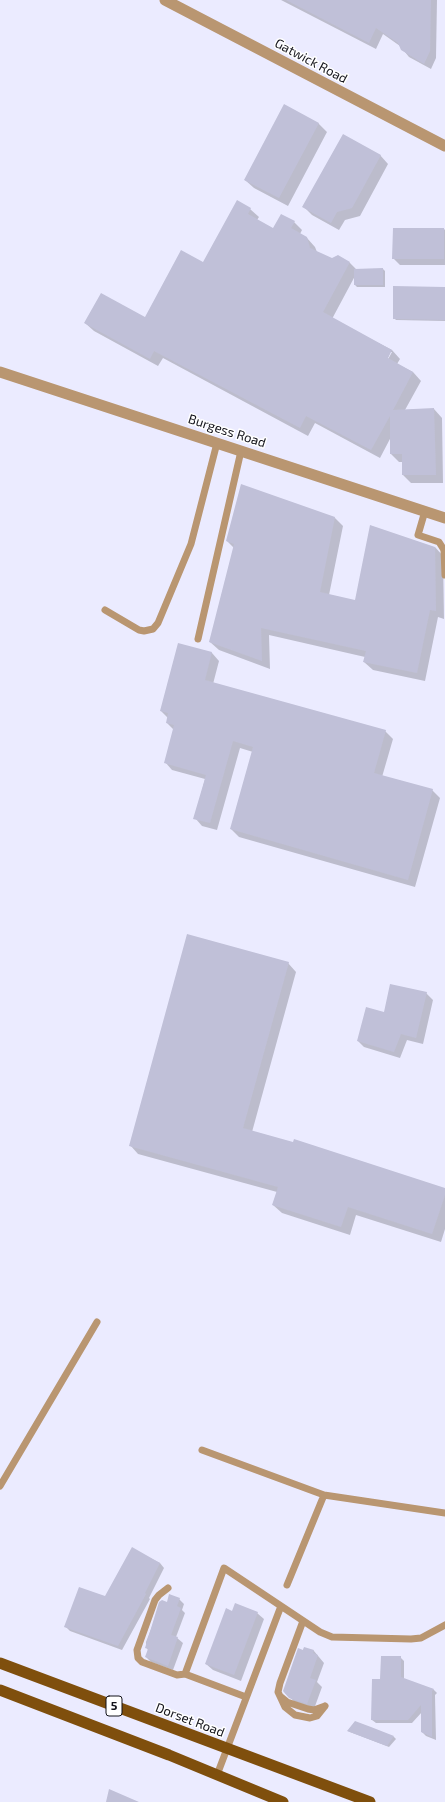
<!DOCTYPE html>
<style>
body{margin:0}
canvas{display:block;background:#ebebff}
</style>
<canvas width="445" height="1802"></canvas>
<script>
const context = document.querySelector('canvas').getContext('2d');
context.lineJoin = 'round';
function paint(path, color) { context.fillStyle = color; context.fill(path, 'evenodd'); }
const toPath = rows => new Path2D(rows.map(r => 'M' + r).join(''));
function stroke(path, color, width, dash) { context.strokeStyle = color; context.lineWidth = width; context.lineCap = dash ? 'butt' : 'round'; context.setLineDash(dash || []); context.stroke(path); }
function label(font, color, halo, rows, align = 'center') {
  context.font = font + ' "Exo 2",sans-serif'; context.lineWidth = 3; context.setLineDash([]); context.textBaseline = 'middle'; context.strokeStyle = halo; context.fillStyle = color; for (const [text, x, y, turn = 0] of rows) {
    context.save(); context.translate(x, y); context.rotate((+turn || 0) * Math.PI / 180); context.textAlign = isNaN(turn) ? turn : align; if (halo) context.strokeText(text, 0, 0); context.fillText(text, 0, 0); context.restore();
  }
}
paint(toPath([
 [281,0,437,0,436,58,431,69,409,57,400,46,383,34,376,49],
 [318,123,327,132,288,206,254,188,245,180],
 [380,155,388,164,360,216,345,220,339,230,312,215,304,207],
 [250,209,259,217,257,220,273,229,294,222,302,230,300,234,307,238,315,247,317,252,332,259,338,256,350,263,357,270,383,269,385,271,385,287,357,287,355,285,355,276,332,319,392,350,400,359,397,364,413,372,421,381,405,410,434,409,442,418,443,483,411,483,403,475,403,462,399,462,391,454,391,437,380,458,315,423,308,436,163,358,158,366,94,331,85,323,145,318,203,263],
 [390,352,392,352,386,363],
 [444,229,445,230,445,265,400,265,393,258],
 [445,288,445,321,396,320,394,318],
 [335,518,343,526,329,595,356,601,435,547,443,556,444,619,438,617,425,681,373,670,364,662,365,657,269,635,270,669,219,650,210,642,234,548,227,541],
 [179,644,212,653,219,661,213,684,385,731,393,739,382,777,432,790,440,798,415,887,239,837,231,829,253,752,240,748,217,830,202,826,195,818,205,779,172,770,165,762,174,730,167,723,168,718,161,711],
 [288,963,296,972,252,1132,445,1189,445,1229,441,1242,356,1215,350,1235,282,1213,273,1205,277,1192,138,1154,130,1145],
 [426,993,433,1000,423,1044,407,1040,400,1058,364,1047,358,1041,385,1013],
 [132,1549,160,1563,164,1568,149,1598,150,1599,122,1650,70,1631,65,1626,106,1597],
 [179,1599,184,1604,182,1610,185,1613,176,1637,183,1643,173,1670,151,1662,146,1657,148,1650,146,1647,146,1642,162,1601,167,1603],
 [233,1612,257,1613,264,1619,241,1681,213,1670,206,1664],
 [304,1648,314,1651,324,1663,317,1682,322,1687,314,1709,297,1704,285,1693],
 [400,1657,404,1661,404,1680,433,1689,437,1693,435,1695,436,1740,426,1736,422,1732,422,1712,412,1723,376,1723,372,1720,381,1680],
 [355,1722,394,1737,396,1739,389,1747,350,1732,348,1731]
]), '#0003');
paint(toPath([
 [286,0,431,0,430,51,424,64,401,50,398,43,376,28,369,43],
 [284,104,319,123,279,198,244,180],
 [343,134,381,155,352,208,337,212,331,223,302,207],
 [237,200,251,208,248,214,273,228,281,214,295,221,291,228,307,237,310,248,332,258,338,255,350,262,323,312,392,350,388,358,413,372,393,410,434,408,436,475,402,475,402,454,390,454,390,416,371,450,306,416,300,428,154,351,150,359,84,323,101,293,145,317,181,250,203,262],
 [393,228,444,228,444,259,392,259],
 [383,268,383,285,354,285,354,269],
 [393,286,445,287,445,320,393,319],
 [241,484,335,517,320,592,355,600,370,525,435,547,436,611,430,610,417,673,363,662,366,651,261,628,262,661,209,642,234,544,226,541],
 [178,643,212,652,205,680,386,730,374,773,433,789,408,880,230,829,253,747,233,741,210,823,193,819,206,775,164,763,174,725,166,723,168,713,160,711],
 [187,934,289,962,243,1128,293,1142,294,1139,445,1188,445,1195,432,1234,348,1207,341,1227,272,1205,278,1187,129,1146],
 [390,984,427,992,416,1038,401,1034,394,1052,357,1041,366,1007,384,1012],
 [132,1547,160,1563,145,1593,146,1594,118,1646,64,1627,79,1587,105,1596],
 [169,1594,180,1598,177,1606,181,1608,171,1635,178,1637,168,1666,145,1657,148,1649,145,1648,159,1602,162,1600,167,1602],
 [235,1603,258,1612,234,1675,205,1664,226,1608,232,1611],
 [304,1647,314,1650,313,1653,318,1655,310,1678,316,1680,307,1704,289,1698,283,1691,298,1648,303,1650],
 [381,1656,401,1656,401,1677,434,1689,432,1691,432,1737,421,1732,421,1705,408,1720,371,1720,372,1679,380,1679],
 [355,1721,371,1727,394,1736,387,1746,347,1731],
 [109,1789,139,1802,106,1802]
]), '#c0c0d8');
stroke(toPath([
 [425,511,418,535,439,542,444,550,445,575],
 [105,610,139,630,144,631,153,629,158,623,191,544,217,443],
 [198,639,241,451],
 [202,1450,324,1495,445,1513],
 [0,1486,97,1322],
 [287,1585,324,1495],
 [168,1588,159,1595,155,1600,137,1650,138,1658,142,1662,177,1675,185,1674,246,1697],
 [303,1621,280,1683,278,1692,285,1707,295,1715,310,1718,317,1716,325,1706],
 [185,1674,224,1568,281,1606],
 [281,1697,287,1702,308,1709,314,1710,325,1706],
 [217,1775,281,1606,320,1632,332,1637,411,1639,421,1638,445,1625]
]), '#b99671', 7);
stroke(toPath([
 [165,0,445,146],
 [0,372,445,518]
]), '#b99671', 11);
stroke(toPath([
 [0,1663,370,1802],
 [0,1690,169,1755,283,1802]
]), '#7f4f0d', 11);
for (const [x, y, w] of [
 [114,1706,16]
]) { const box = new Path2D(); box.roundRect(x - w / 2, y - 10, w, 20, 3); context.fillStyle = '#fff'; context.fill(box); stroke(box, '#13131b', 1); }
label('bold 12px', '#13131b', null, [
 ["5",114,1706]
]);
label('13px', '#13131b', '#fff', [
 ["Gatwick Road",311,61,28],
 ["Burgess Road",227,431,18],
 ["Dorset Road",190,1720,21]
]);
</script>
